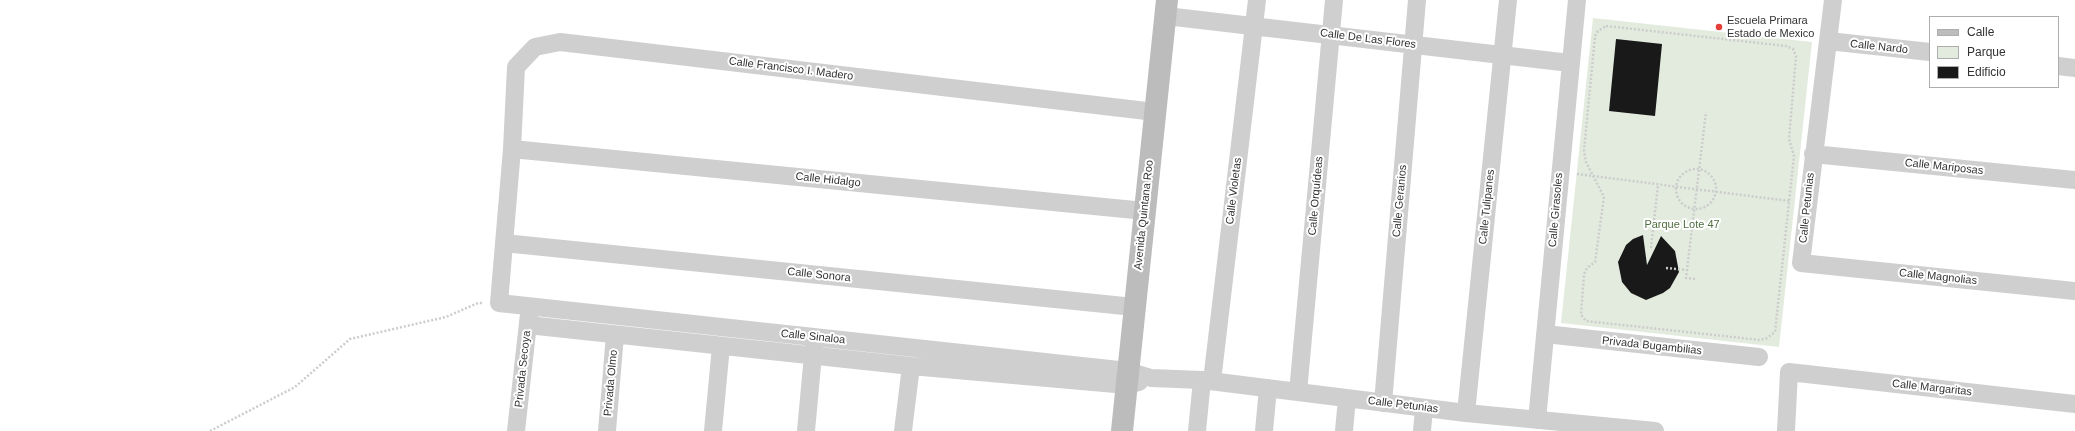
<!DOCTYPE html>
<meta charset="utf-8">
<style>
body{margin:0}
#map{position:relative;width:2075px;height:431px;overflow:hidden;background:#fff;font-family:Arial,sans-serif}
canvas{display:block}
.legend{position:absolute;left:1929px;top:16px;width:130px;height:72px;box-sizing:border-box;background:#fff;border:1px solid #adadad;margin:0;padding:5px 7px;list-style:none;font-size:12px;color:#323232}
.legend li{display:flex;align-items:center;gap:8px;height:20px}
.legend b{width:20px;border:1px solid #adadad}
</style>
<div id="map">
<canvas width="2075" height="431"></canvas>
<ul class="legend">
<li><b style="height:5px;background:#bcbcbc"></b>Calle</li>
<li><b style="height:11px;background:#e3ebde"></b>Parque</li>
<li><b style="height:11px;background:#191919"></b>Edificio</li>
</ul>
</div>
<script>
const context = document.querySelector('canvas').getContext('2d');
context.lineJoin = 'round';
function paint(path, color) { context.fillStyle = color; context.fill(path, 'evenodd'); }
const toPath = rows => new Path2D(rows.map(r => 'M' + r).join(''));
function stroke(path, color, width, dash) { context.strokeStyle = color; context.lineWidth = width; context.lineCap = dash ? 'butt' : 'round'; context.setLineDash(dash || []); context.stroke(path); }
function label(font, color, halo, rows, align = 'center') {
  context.font = font + ' Arial,sans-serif'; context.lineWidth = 4; context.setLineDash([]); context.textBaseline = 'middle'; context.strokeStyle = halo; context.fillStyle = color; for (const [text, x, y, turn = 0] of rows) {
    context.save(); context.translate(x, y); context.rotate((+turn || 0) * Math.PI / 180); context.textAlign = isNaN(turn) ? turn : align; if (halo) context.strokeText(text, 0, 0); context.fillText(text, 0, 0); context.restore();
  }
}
paint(toPath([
 [1593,18,1812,42,1779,347,1561,323]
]), '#e3ebde');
paint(toPath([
 [1616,39,1662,44,1655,116,1609,111],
 [1643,235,1647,265,1661,236,1675,251,1679,272,1670,288,1663,293,1646,300,1631,293,1622,282,1618,262,1626,245,1633,239]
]), '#191919');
stroke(toPath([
 [1606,26,1786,46,1793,49,1796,56,1789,139,1794,156,1775,332,1767,338,1760,340,1595,322,1586,321,1581,315,1584,274,1587,268,1595,262,1604,197,1586,162,1584,151,1595,36,1598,31,1606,26],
 '1676 189a20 20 0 1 1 40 0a20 20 0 1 1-40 0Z',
 [1577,174,1789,201],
 [1651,248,1658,185],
 [1666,268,1687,270],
 [1695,279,1686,278,1706,112],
 [210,431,295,387,350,339,446,317,478,303,482,303]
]), '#ccc', 2.5, [2, 2]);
stroke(toPath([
 [1833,0,1801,263,2075,291],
 [1166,16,1570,63],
 [1828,41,1930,52],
 [2058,66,2075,68],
 [1155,112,560,42,535,47,516,67,512,149,499,303,1128,371,1151,378,1202,380,1466,413,1655,431],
 [512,149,1145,211],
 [1813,154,2075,180],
 [504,243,1134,307],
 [528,325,911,366,1127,385,1139,382],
 [1545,334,1759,357],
 [1212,381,1257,0],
 [1298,392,1334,0],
 [1383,403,1417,0],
 [1466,413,1508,0],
 [1537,420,1577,0],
 [516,431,529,314],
 [607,431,615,335],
 [713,431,721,346],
 [806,431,814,344],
 [903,431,911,366],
 [1197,431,1202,380],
 [1264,431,1268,388],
 [1344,431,1347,398],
 [1422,431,1424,408],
 [1786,431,1789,372,2075,404]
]), '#cfcfcf', 18);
stroke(toPath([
 [1122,431,1167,0]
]), '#bcbcbc', 22);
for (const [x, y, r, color] of [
 [1719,27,4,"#e53e38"]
]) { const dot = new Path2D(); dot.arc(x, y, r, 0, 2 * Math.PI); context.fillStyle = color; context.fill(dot); stroke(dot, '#fff', 1.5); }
label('11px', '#323232', '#fff', [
 ["Escuela Primara",1727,21],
 ["Estado de Mexico",1727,34]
], 'left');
label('11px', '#323232', '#fff', [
 ["Calle De Las Flores",1368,39,7],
 ["Calle Nardo",1879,47,6],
 ["Calle Francisco I. Madero",791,69,7],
 ["Calle Mariposas",1944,167,6],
 ["Calle Hidalgo",828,180,6],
 ["Calle Violetas",1234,191,-83],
 ["Calle Orquídeas",1316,196,-85],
 ["Calle Geranios",1400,201,-85],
 ["Calle Tulipanes",1487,207,-84],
 ["Calle Petunias",1807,208,-84],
 ["Calle Girasoles",1556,210,-85],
 ["Avenida Quintana Roo",1144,215,-84],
 ["Calle Sonora",819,275,6],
 ["Calle Magnolias",1938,277,6],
 ["Calle Sinaloa",813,337,6],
 ["Privada Bugambilias",1652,346,6],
 ["Privada Secoya",523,369,-84],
 ["Privada Olmo",611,383,-85],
 ["Calle Margaritas",1932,388,6],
 ["Calle Petunias",1403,405,7]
]);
label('11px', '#506e3f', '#fff', [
 ["Parque Lote 47",1682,225]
]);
</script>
